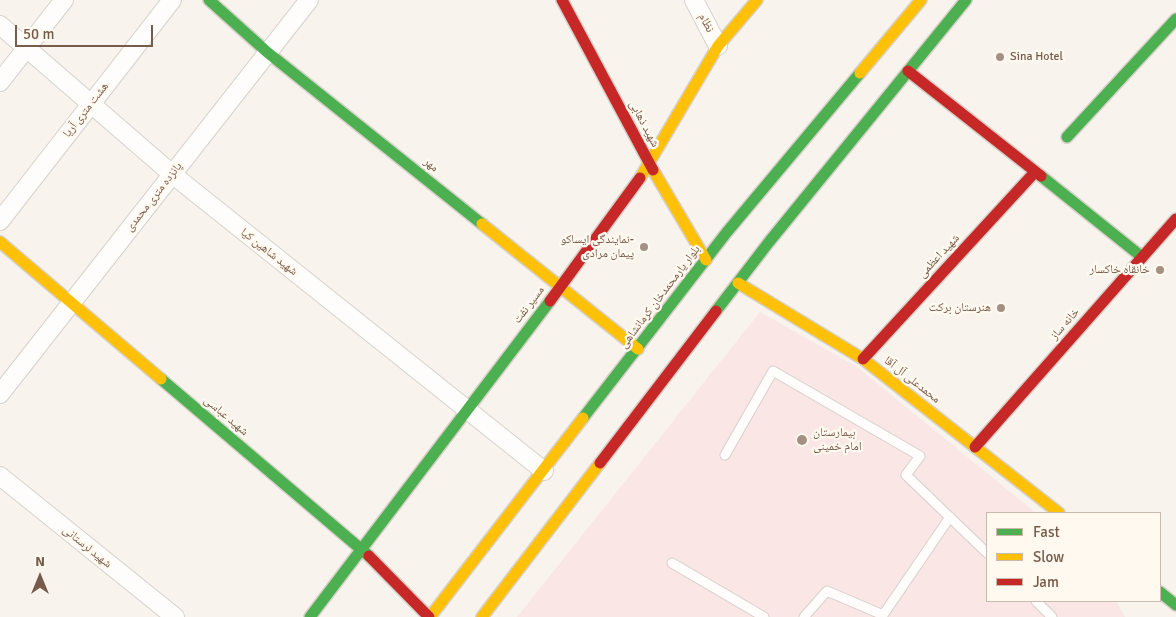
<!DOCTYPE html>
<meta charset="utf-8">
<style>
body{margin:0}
#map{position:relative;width:1176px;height:617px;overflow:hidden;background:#f8f4ed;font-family:Signika,sans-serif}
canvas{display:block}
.legend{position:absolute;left:986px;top:512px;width:175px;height:90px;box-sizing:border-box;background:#fff9ef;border:1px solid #c9baad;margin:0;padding:6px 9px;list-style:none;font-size:15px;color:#775b4b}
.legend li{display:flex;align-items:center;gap:10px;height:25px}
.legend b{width:25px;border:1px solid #c9baad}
.north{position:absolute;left:15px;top:552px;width:50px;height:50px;-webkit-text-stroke:4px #fff9ef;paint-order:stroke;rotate:0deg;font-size:14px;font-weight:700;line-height:20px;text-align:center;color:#775b4b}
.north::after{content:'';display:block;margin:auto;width:18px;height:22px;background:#775b4b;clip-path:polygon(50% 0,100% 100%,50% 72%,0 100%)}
.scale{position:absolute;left:15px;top:25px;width:138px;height:22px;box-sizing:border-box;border:2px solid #775b4b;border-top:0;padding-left:6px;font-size:15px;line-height:18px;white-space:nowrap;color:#775b4b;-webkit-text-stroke:4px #fff9ef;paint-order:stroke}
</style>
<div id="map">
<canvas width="1176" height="617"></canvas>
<ul class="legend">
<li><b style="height:6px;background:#4caf50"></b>Fast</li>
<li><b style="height:6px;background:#ffc107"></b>Slow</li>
<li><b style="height:6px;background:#c62828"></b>Jam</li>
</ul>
<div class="north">N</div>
<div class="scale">50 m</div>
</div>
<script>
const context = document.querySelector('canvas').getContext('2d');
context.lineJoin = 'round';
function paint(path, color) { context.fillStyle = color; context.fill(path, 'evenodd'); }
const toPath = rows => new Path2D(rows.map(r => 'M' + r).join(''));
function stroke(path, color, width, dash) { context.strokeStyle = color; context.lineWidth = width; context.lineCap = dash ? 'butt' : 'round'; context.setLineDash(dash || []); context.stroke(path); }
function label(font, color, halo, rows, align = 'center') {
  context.font = font + ' Signika,"Noto Naskh Arabic",sans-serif'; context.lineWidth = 4.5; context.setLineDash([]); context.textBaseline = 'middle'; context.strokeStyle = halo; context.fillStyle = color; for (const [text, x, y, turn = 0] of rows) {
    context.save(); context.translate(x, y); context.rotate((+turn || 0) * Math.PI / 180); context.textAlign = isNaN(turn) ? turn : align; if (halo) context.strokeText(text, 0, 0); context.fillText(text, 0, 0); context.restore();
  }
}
paint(toPath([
 [760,312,857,367,1036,513,987,513,987,601,1116,601,1125,617,517,617]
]), '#f9e6e5');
const lane = toPath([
 [725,455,773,371,920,456,906,475,987,553],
 [672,563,764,617],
 [1036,601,1052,617],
 [804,617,827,591,883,615,950,517]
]);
const street = toPath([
 [694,0,718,46],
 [0,25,172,174,544,471],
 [0,82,64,0],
 [0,221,172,0],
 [0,394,309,0],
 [0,476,175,617]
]);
const fast = toPath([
 [209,0,267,52,482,224],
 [1067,137,1176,19],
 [1041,176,1142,257],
 [716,311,769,242,966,0],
 [161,379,369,556],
 [583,418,727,232,860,73],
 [1160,592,1176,605],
 [310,617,550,301]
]);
const slow = toPath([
 [860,73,921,0],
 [653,170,706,260],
 [640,178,718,46,757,0],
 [482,224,638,349],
 [0,242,161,379],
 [738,283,863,359,1059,513],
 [430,617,583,418],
 [482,617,600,463]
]);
const jam = toPath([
 [562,0,653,170],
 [908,71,1041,176],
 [550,301,640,178],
 [863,359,1035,172],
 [975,447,1176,219],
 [600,463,716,311],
 [369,556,429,617]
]);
stroke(lane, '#d7d1cb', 11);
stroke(street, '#d7d1cb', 20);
stroke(fast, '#d7d0c9', 14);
stroke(slow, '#d7d0c9', 14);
stroke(jam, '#d7d0c9', 14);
stroke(lane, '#fefdfc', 9);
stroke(street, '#fefdfc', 18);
stroke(fast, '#4caf50', 11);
stroke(slow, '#ffc107', 11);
stroke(jam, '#c62828', 11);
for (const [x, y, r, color] of [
 [1000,57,5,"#a49184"],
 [644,247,5,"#a49184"],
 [1160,270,5,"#a49184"],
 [1001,308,5,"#a49184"],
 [802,440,6,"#a49184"]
]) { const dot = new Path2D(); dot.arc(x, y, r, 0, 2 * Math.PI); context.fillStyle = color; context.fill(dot); stroke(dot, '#fff9ef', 2); }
label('12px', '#775b4b', '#fff9ef', [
 ["نظام",706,23,62],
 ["هشت متری آریا",86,110,-52],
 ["شهید ذهابی",644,124,62],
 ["مهر",431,165,39],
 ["پانزده متری محمدی",154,197,-52],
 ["شهید شاهین کیا",269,252,38],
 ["شهید اعظمی",939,256,-47],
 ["بلوار یارمحمدخان کرمانشاهی",660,297,-53],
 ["مسیر نفت",529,305,-53],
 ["خانه ساز",1065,324,-49],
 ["محمدعلی آل آقا",912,380,38],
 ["شهید عباسی",226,416,40],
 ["شهید لرستانی",87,547,39]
]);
label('12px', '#775b4b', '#fff9ef', [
 ["Sina Hotel",1010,57,"left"],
 ["نمایندگی ایساکو-",634,240],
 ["پیمان مرادی",634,254],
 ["خانقاه خاکسار",1150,270],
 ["هنرستان برکت",991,308],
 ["بیمارستان",813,433,"left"],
 ["امام خمینی",813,447,"left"]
], 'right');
</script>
